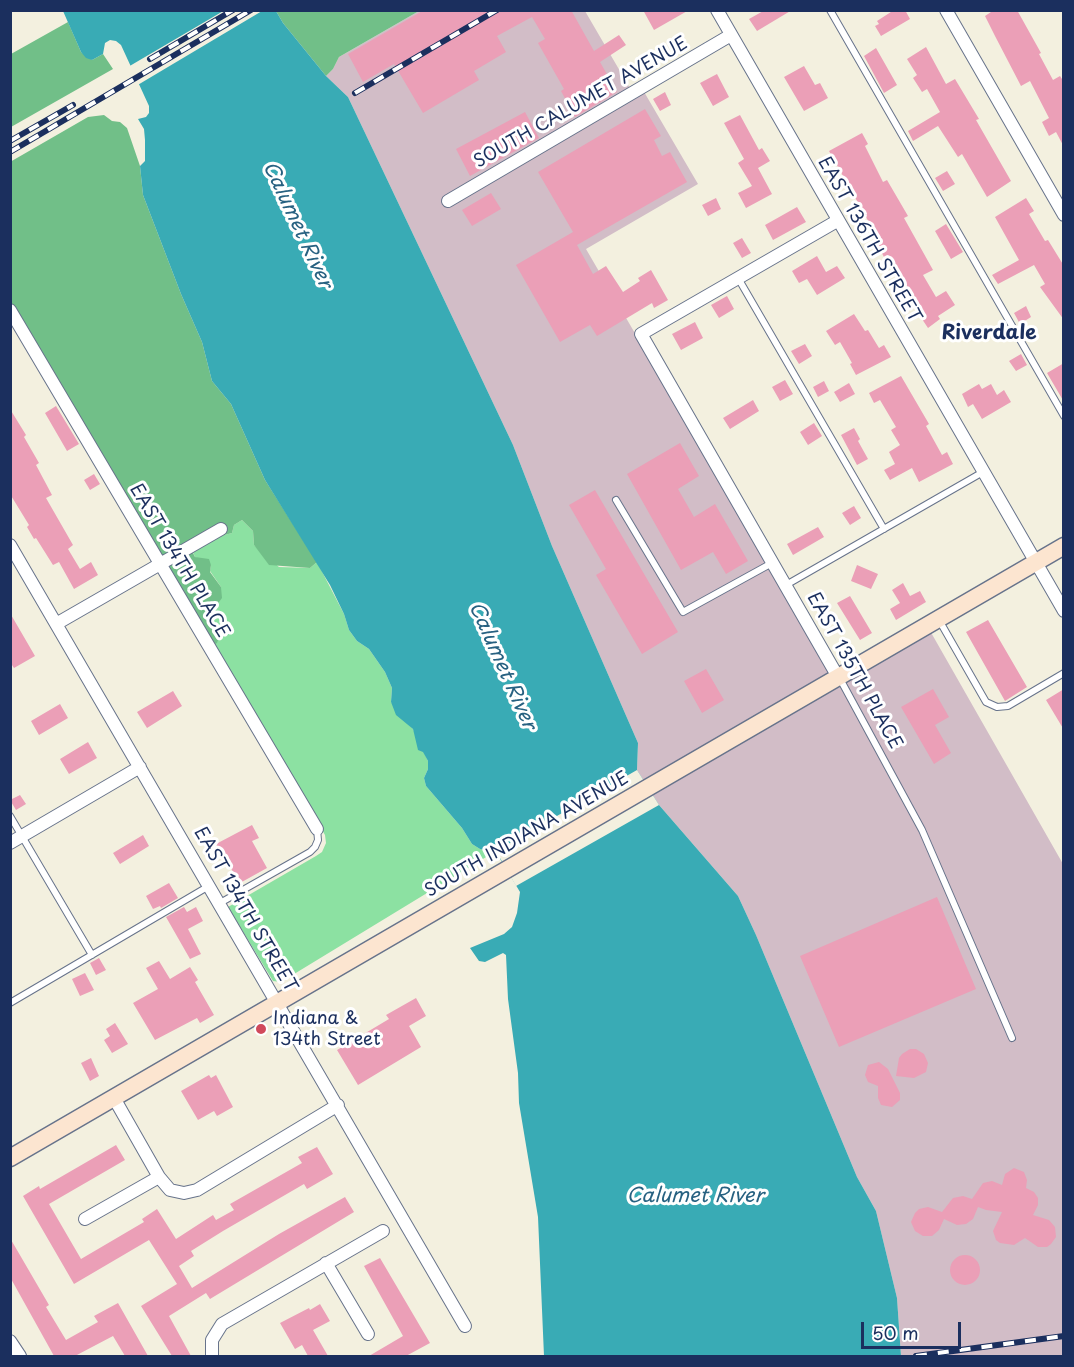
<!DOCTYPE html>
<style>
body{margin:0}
#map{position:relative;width:1074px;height:1367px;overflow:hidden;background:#f3f0df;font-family:"Playpen Sans",sans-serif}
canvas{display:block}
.frame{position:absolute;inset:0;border:12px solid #1b2f5e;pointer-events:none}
.scale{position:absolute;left:861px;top:1322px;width:100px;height:27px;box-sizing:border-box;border:3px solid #1b2f5e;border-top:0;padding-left:8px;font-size:18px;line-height:21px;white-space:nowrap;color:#1b2f5e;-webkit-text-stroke:4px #fff;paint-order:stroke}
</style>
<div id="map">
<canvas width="1074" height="1367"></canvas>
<div class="frame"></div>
<div class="scale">50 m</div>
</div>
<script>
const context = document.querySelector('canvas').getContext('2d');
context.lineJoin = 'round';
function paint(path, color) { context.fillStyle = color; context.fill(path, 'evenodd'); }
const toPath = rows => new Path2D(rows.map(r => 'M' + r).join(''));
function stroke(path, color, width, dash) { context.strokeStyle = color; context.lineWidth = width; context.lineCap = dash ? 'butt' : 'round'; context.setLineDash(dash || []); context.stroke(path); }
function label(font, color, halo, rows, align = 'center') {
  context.font = font + ' "Playpen Sans",sans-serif'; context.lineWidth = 6; context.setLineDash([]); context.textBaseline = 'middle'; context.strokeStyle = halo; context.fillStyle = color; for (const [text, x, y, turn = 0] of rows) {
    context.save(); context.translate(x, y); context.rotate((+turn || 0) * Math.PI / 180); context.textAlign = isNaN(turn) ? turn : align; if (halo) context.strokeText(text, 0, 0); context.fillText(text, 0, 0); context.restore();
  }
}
paint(toPath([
 [419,11,585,11,631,90,640,85,698,184,586,249,837,681,929,629,1063,864,1063,1356,901,1356,897,1298,876,1211,857,1177,756,935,738,896,659,805,637,770,638,743,552,546,513,445,348,97,326,76,333,69,339,57]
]), '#d2bdc7');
paint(toPath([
 [242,520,253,531,254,545,279,567,310,568,317,562,344,614,349,630,357,641,369,649,385,672,392,688,391,702,413,729,428,761,428,769,424,778,426,786,462,828,472,844,480,849,496,851,281,982,273,981,228,907,316,856,322,852,326,843,325,835,213,645,217,628,210,614,216,609,221,587,210,571,211,565,195,557,193,552,209,539,232,533,234,525]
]), '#8ce1a2');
paint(toPath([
 [276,11,419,11,339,57,333,69,326,76,283,23],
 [68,22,81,52,92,60,103,54,113,69,11,127,11,54],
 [104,115,112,121,120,122,127,128,140,166,143,195,181,294,202,342,212,381,231,404,265,480,317,562,310,568,269,565,254,545,253,531,242,520,234,525,232,533,209,539,197,545,193,553,195,557,209,559,211,565,210,572,221,587,222,598,210,614,217,628,219,637,217,643,213,645,11,304,10,162,88,117]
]), '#71bf88');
paint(toPath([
 [63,11,276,11,283,23,326,76,348,97,513,445,552,546,638,743,637,770,659,805,738,896,756,935,857,1177,876,1211,897,1298,901,1356,544,1356,538,1217,519,1103,518,1073,508,999,506,955,503,953,485,962,479,961,470,948,504,934,512,927,517,913,520,892,496,852,480,849,472,844,462,828,426,786,424,778,428,769,428,761,423,752,418,750,413,729,396,715,391,702,392,688,385,672,369,649,357,641,349,630,344,614,330,585,265,480,231,404,212,381,202,342,181,294,143,195,140,166,145,161,145,140,144,129,138,119,146,117,149,113,149,106,121,45,116,41,110,40,105,43,103,54,92,60,86,58,81,52]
]), '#39abb5');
paint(toPath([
 [225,10,262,11,136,86,128,67],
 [637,770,659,805,516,886,496,851]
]), '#f3f0df');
paint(toPath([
 [424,10,571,10,594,51,619,35,626,45,600,62,617,92,575,117,561,91,564,89,538,43,545,39,532,17,497,36,506,52,474,71,479,80,423,113,394,64,363,82,348,54],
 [643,10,689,10,654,30],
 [765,10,792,10,757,31,749,19],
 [894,10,905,10,910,19,881,36,875,26,879,24,877,21],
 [994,10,1017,10,1041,53,1039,54,1053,80,1060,76,1064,82,1064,147,1056,132,1049,136,1042,122,1049,118,1030,81,1021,86,995,36,985,16],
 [926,47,946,84,955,79,979,119,976,120,1011,181,987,197,962,154,958,157,938,126,913,141,908,131,940,112,927,89,922,92,913,78,917,75,907,59],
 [876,48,897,85,884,93,864,56],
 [804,66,815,85,820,83,828,98,804,111,784,77],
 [717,74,729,97,713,106,700,83],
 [665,92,671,105,660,111,653,99],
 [645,109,661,136,654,140,662,156,670,152,687,182,577,245,593,274,606,266,623,292,640,281,638,278,651,270,668,300,654,308,652,303,597,336,590,325,560,342,516,265,573,232,538,172],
 [525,112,539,138,470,176,456,149],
 [740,115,759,150,762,148,770,161,758,168,772,194,746,208,738,193,752,186,738,163,744,159,724,123],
 [862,133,868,144,865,146,883,182,887,180,908,216,904,218,933,270,923,275,936,297,946,291,955,305,938,316,940,319,928,328,914,307,911,309,904,297,910,293,908,289,888,255,884,257,877,244,880,242,829,151],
 [947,171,955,184,943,191,935,178],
 [491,193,501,209,472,226,462,210],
 [716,198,721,209,708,216,702,205],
 [1026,198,1034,211,1029,214,1045,241,1048,240,1064,266,1064,320,1040,287,1045,284,1034,265,998,284,992,275,1019,260,995,217],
 [797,207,806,222,773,240,765,225],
 [946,224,963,252,951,259,935,231],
 [742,238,751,253,742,258,733,243],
 [817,256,826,272,837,266,845,278,817,295,807,279,799,283,792,271],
 [727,296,734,309,719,318,711,305],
 [1026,306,1031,317,1020,324,1014,313],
 [854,314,865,331,868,330,879,348,884,345,891,357,856,375,850,364,852,363,840,342,835,345,826,331],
 [695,322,703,338,681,350,672,334],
 [805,344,812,356,799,364,791,351],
 [1021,354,1027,365,1016,371,1009,361],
 [1064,363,1064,402,1047,373],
 [901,376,929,424,926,426,942,455,947,452,953,464,919,482,912,468,890,480,884,470,895,464,889,452,900,445,891,430,896,427,880,400,874,403,869,393],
 [785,380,793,394,780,401,772,387],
 [824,381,829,391,818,397,813,387],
 [849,383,855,394,840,402,834,392],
 [979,384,982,389,991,384,997,395,1004,390,1011,402,982,419,973,404,968,407,962,394],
 [753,400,759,411,730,429,723,418],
 [56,406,79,444,67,451,45,413],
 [10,409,26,435,24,437,39,463,36,465,52,495,46,498,73,545,68,549,80,569,91,562,98,575,74,589,59,562,53,565,36,538,34,539,27,527,29,525,10,494],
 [814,423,822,436,808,445,800,432],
 [854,428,860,439,858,441,868,459,857,465,841,435],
 [680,443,699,476,678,489,694,517,715,504,748,561,726,574,713,552,681,570,627,474],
 [94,474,100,484,90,490,84,480],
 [595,490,678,632,642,654,596,575,606,569,569,505],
 [854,506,861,518,850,525,842,513],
 [818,527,824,537,793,555,787,544],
 [857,565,878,574,871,589,851,581],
 [903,583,910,596,920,591,926,602,896,620,890,609,900,603,892,590],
 [850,596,872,633,860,640,837,603],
 [10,613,35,656,14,668,10,662],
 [988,620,1027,687,1005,701,966,632],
 [706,669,724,700,702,713,684,681],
 [933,689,949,717,935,725,951,753,934,764,901,707],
 [1064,689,1064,730,1046,700],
 [173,691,182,706,147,728,137,712],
 [60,704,68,718,39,735,31,721],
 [88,742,97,758,69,774,60,759],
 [20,795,26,804,16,810,10,800],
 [252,825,259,838,252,841,267,868,240,883,216,844],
 [143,835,149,846,120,864,113,853],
 [169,883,178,898,161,908,160,906,153,909,146,896],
 [937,897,976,989,839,1047,800,956],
 [184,907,187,912,196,907,203,921,188,929,201,954,190,959,166,917],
 [99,958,106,970,96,975,90,963],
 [159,961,170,979,190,967,198,980,195,982,214,1015,200,1023,197,1018,155,1040,133,1003,158,989,146,968],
 [85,973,94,990,80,996,72,979],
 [416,998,426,1016,409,1026,421,1047,358,1085,337,1050,389,1019,386,1015],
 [115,1023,128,1044,112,1053,104,1040,110,1036,106,1029],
 [910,1049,916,1049,924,1054,928,1063,926,1072,914,1078,896,1076,899,1058,902,1054],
 [91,1058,99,1076,90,1081,81,1063],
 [879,1062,888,1069,900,1093,900,1100,892,1107,881,1105,878,1098,878,1086,868,1082,865,1075,868,1065],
 [209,1075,211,1078,216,1075,233,1107,217,1116,214,1111,198,1120,181,1091],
 [116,1145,125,1160,49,1204,81,1259,144,1222,142,1219,157,1209,176,1239,213,1215,216,1220,234,1210,230,1204,302,1163,298,1157,317,1147,333,1174,307,1189,304,1184,223,1231,191,1251,194,1256,179,1266,192,1288,279,1234,345,1197,354,1212,210,1299,206,1293,169,1316,191,1356,172,1356,141,1306,177,1284,149,1240,74,1284,23,1196,39,1186,40,1189],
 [1014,1168,1024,1172,1027,1180,1026,1188,1034,1192,1038,1198,1038,1205,1033,1215,1049,1220,1055,1227,1056,1237,1051,1244,1047,1247,1038,1247,1025,1238,1014,1245,1000,1243,996,1240,993,1231,1002,1212,986,1210,978,1207,973,1219,966,1224,957,1225,944,1219,939,1230,932,1236,923,1236,915,1231,911,1222,915,1213,919,1209,928,1207,942,1212,953,1198,963,1196,972,1199,983,1183,992,1181,1002,1185,1005,1174],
 [10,1238,49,1305,46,1307,66,1340,98,1322,94,1316,118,1303,148,1356,125,1356,113,1336,75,1356,54,1356,10,1277],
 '950 1270a15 15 0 1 1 30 0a15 15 0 1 1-30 0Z',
 [380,1258,430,1343,406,1356,369,1356,403,1336,364,1266],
 [320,1304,330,1321,313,1330,328,1356,308,1356,302,1345,295,1349,280,1323,309,1308,310,1310]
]), '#eb9fb7');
const service = toPath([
 [830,10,1064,416],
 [738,278,884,529],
 [616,500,683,612,772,563],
 [786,585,983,472],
 [939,620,986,702,997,707,1008,706,1064,673],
 [839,677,922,830,1012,1038],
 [10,816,92,955],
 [220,903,310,852,315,847,318,840,317,829],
 [10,1003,209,886]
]);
const minor = toPath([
 [717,10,1064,611],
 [946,10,1064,215],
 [448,201,731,35],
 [837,221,641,334,838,677],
 [10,310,317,829],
 [10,545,465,1326],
 [56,624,221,529],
 [10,843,140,767],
 [114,1098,159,1177,170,1190,184,1193,197,1190,338,1105],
 [85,1219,159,1177],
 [326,1263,368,1334],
 [10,1341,20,1356],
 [212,1356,212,1340,222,1324,383,1231]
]);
const secondary = toPath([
 [10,1158,1064,546]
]);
stroke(service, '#67738b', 8);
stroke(minor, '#67738b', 14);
stroke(secondary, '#67738b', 19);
stroke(service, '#fff', 6);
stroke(minor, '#fff', 12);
stroke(secondary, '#fce5d0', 16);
const rail = toPath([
 [150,59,233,10],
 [355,93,497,10],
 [10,141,73,105],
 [10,152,251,10],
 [916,1356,1064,1336]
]);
stroke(rail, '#1b2f5e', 6);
stroke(rail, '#fff', 4, [11]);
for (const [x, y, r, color] of [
 [261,1029,6,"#d1495b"]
]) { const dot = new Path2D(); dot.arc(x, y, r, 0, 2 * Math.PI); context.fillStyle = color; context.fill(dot); stroke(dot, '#fff', 2); }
label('18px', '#1b2f5e', '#fff', [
 ["SOUTH CALUMET AVENUE",581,103,-30],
 ["EAST 136TH STREET",869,240,60],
 ["EAST 134TH PLACE",179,561,59],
 ["EAST 135TH PLACE",854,671,61],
 ["SOUTH INDIANA AVENUE",527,835,-30],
 ["EAST 134TH STREET",245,910,60]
]);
label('18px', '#1b2f5e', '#fff', [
 ["Indiana &",273,1019],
 ["134th Street",273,1040]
], 'left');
label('italic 20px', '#276181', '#fff', [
 ["Calumet River",297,225,65],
 ["Calumet River",502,666,66],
 ["Calumet River",695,1196]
]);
label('bold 20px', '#1b2f5e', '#fff', [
 ["Riverdale",989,333]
]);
</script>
